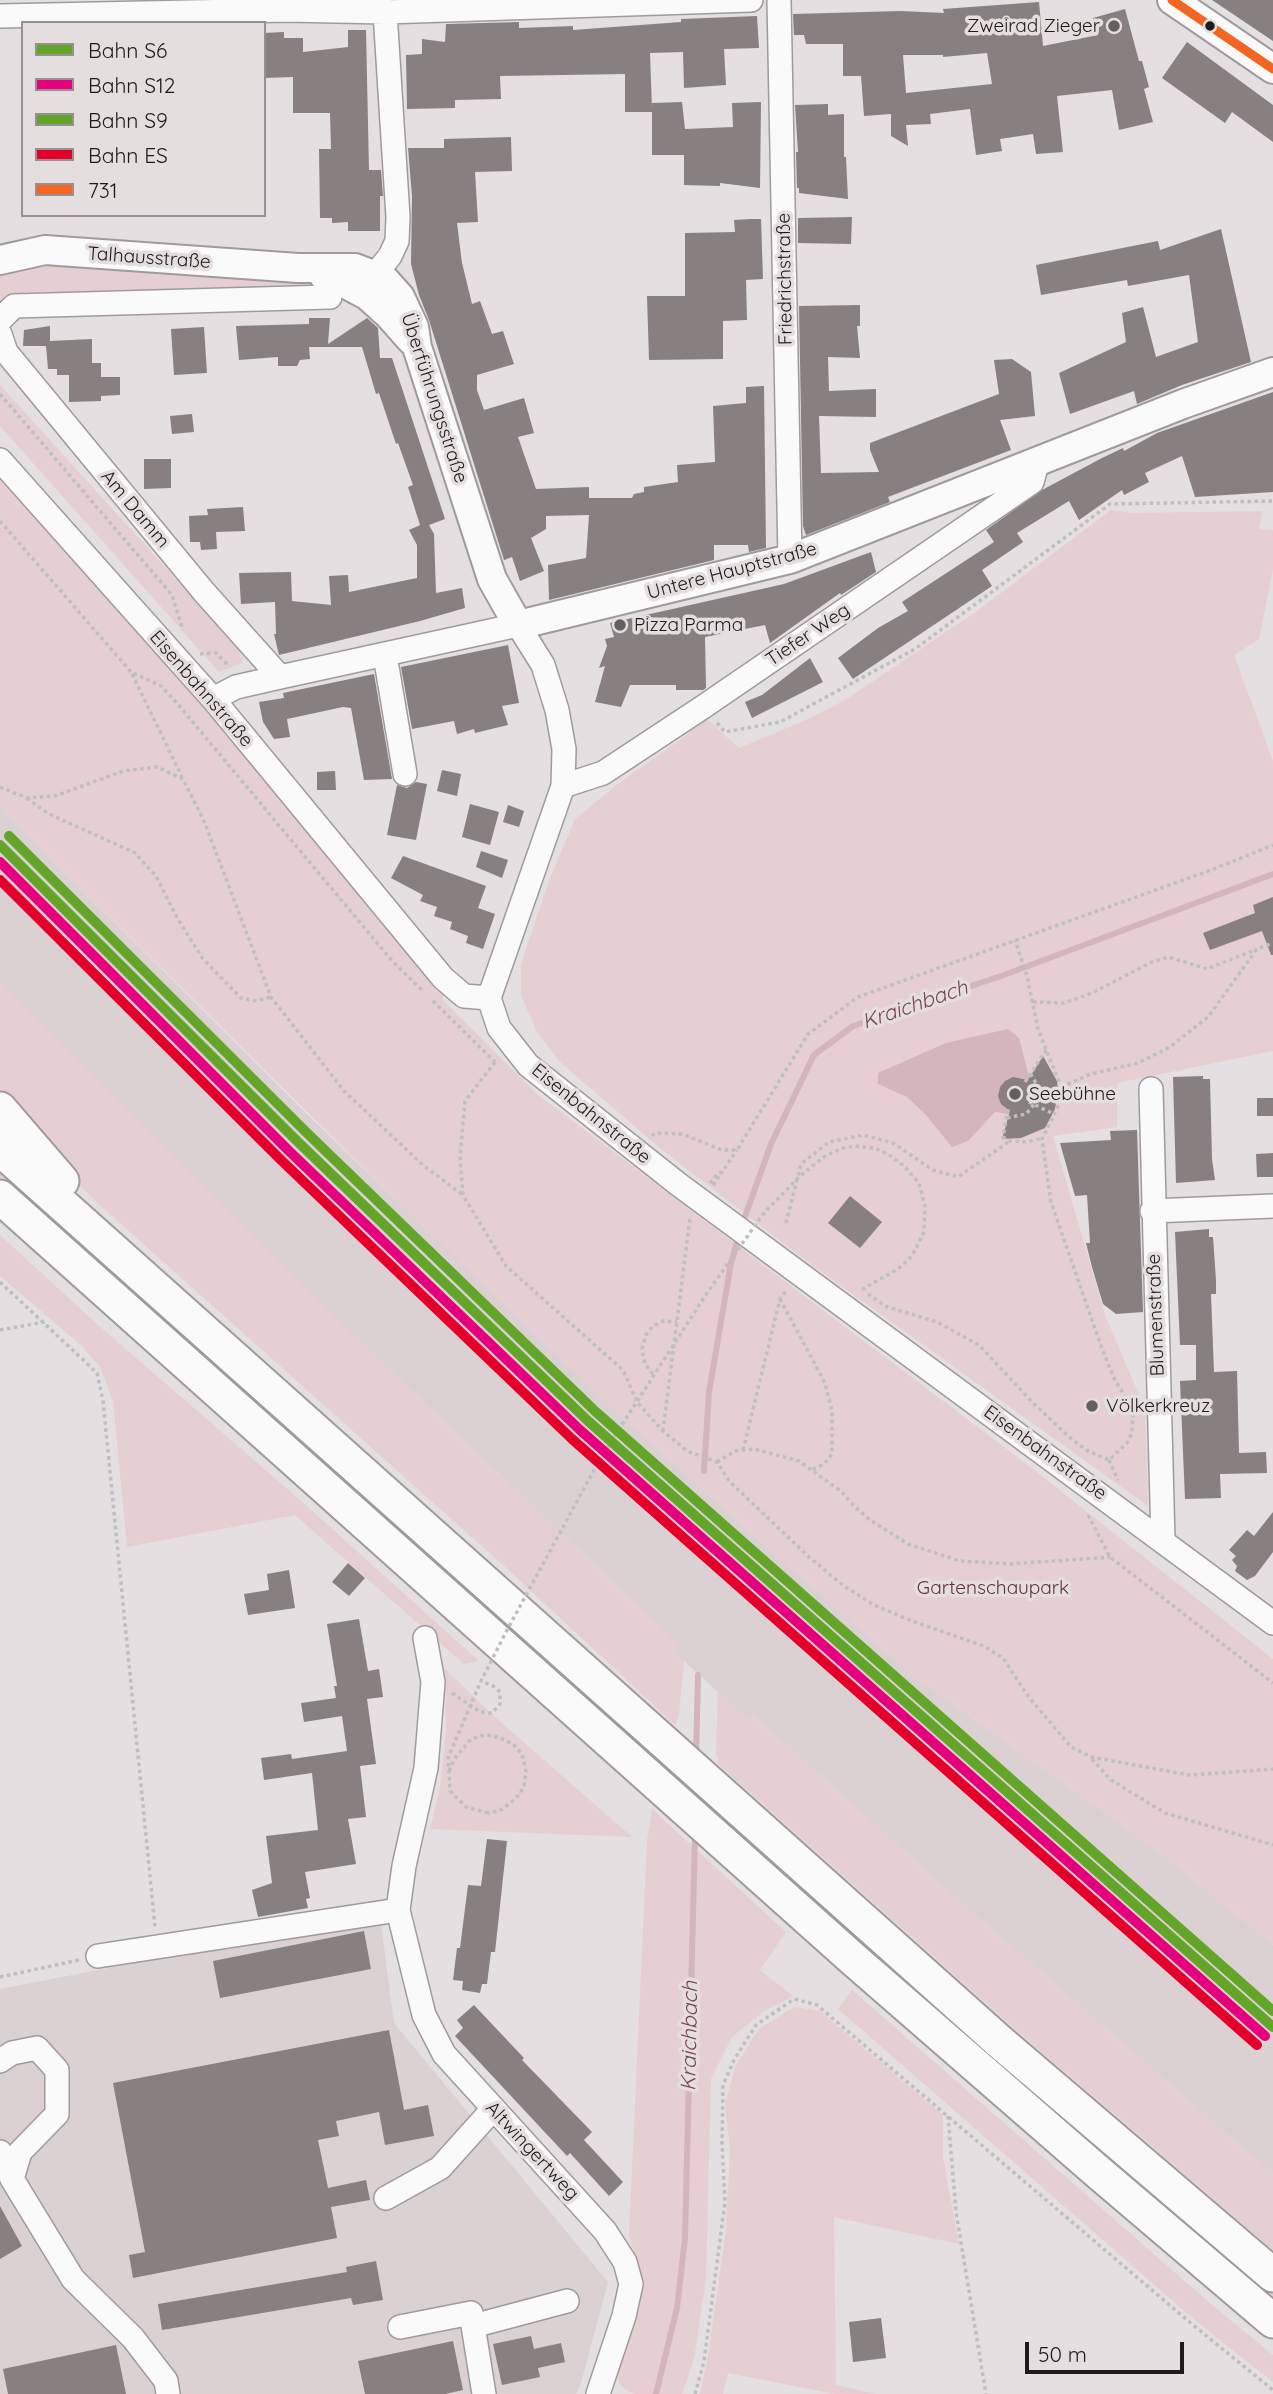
<!DOCTYPE html>
<meta charset="utf-8">
<style>
body{margin:0}
#map{position:relative;width:1273px;height:2394px;overflow:hidden;background:#e4dfe0;font-family:Quicksand,sans-serif}
canvas{display:block}
.legend{position:absolute;left:21px;top:21px;width:245px;height:196px;box-sizing:border-box;background:#e5dedf;border:2px solid #959091;margin:0;padding:9px 12px;list-style:none;font-size:21px;color:#1d1b1b}
.legend li{display:flex;align-items:center;gap:14px;height:35px}
.legend b{width:35px;border:2px solid #959091}
.scale{position:absolute;left:1025px;top:2342px;width:159px;height:32px;box-sizing:border-box;border:4px solid #1d1b1b;border-top:0;padding-left:9px;font-size:21px;line-height:24px;white-space:nowrap;color:#1d1b1b;-webkit-text-stroke:5px #e5dedf;paint-order:stroke}
</style>
<div id="map">
<canvas width="1273" height="2394"></canvas>
<ul class="legend">
<li><b style="height:9px;background:#62a529"></b>Bahn S6</li>
<li><b style="height:9px;background:#e5007d"></b>Bahn S12</li>
<li><b style="height:9px;background:#62a529"></b>Bahn S9</li>
<li><b style="height:9px;background:#e4002b"></b>Bahn ES</li>
<li><b style="height:9px;background:#f26522"></b>731</li>
</ul>
<div class="scale">50 m</div>
</div>
<script>
const context = document.querySelector('canvas').getContext('2d');
context.lineJoin = 'round';
function paint(path, color) { context.fillStyle = color; context.fill(path, 'evenodd'); }
const toPath = rows => new Path2D(rows.map(r => 'M' + r).join(''));
function stroke(path, color, width, dash) { context.strokeStyle = color; context.lineWidth = width; context.lineCap = dash ? 'butt' : 'round'; context.setLineDash(dash || []); context.stroke(path); }
function label(font, color, halo, rows, align = 'center') {
  context.font = font + ' Quicksand,sans-serif'; context.lineWidth = 7; context.setLineDash([]); context.textBaseline = 'middle'; context.strokeStyle = halo; context.fillStyle = color; for (const [text, x, y, turn = 0] of rows) {
    context.save(); context.translate(x, y); context.rotate((+turn || 0) * Math.PI / 180); context.textAlign = isNaN(turn) ? turn : align; if (halo) context.strokeText(text, 0, 0); context.fillText(text, 0, 0); context.restore();
  }
}
paint(toPath([
 [0,808,315,1122,605,1401,757,1538,914,1676,1165,1856,1273,1945,1273,2174,964,1905,753,1715,748,1720,684,1661,675,1653,679,1645,337,1320,0,983],
 [380,1916,394,2023,608,2282,581,2383,576,2394,0,2394,0,1989]
]), '#dbd0d2');
paint(toPath([
 [0,260,298,268,314,299,119,302,0,320],
 [0,385,239,649,243,663,219,672,0,426],
 [0,472,443,978,443,1000,537,1094,1029,1466,1273,1659,1273,1945,1165,1856,914,1676,757,1538,605,1401,454,1257,0,808],
 [1111,510,1132,513,1262,511,1259,529,1273,530,1273,570,1259,639,1234,655,1273,761,1273,1051,1117,1083,1117,1127,1053,1136,1105,1315,1145,1409,1148,1506,808,1262,667,1154,559,1061,536,1030,521,995,521,964,549,881,575,819,619,783,680,740,706,718,739,748,804,721,847,699,977,611],
 [0,983,337,1320,680,1646,675,1653,684,1661,679,1714,675,1725,513,1574,102,1207,61,1167,0,1096],
 [0,1169,673,1768,672,1780,0,1180],
 [0,1235,98,1325,299,1499,479,1661,464,1664,295,1515,127,1547,113,1401,100,1367,81,1345,0,1276],
 [445,1669,495,1717,632,1837,430,1829,440,1788,446,1731],
 [718,1692,748,1719,753,1715,964,1905,1273,2174,1273,2250,1015,2029,717,1763,719,1758,716,1755],
 [718,1808,868,1941,861,1948,717,1821],
 [652,1809,786,1932,760,1970,793,1996,763,2012,732,2037,711,2079,706,2278,694,2359,682,2394,636,2394,626,2390,619,2383,616,2372,641,2295,641,2277,629,2234,647,1841],
 [852,1990,1212,2305,1273,2355,1273,2382,1197,2322,838,2009],
 [794,2007,820,2011,943,2115,943,2157,959,2244,834,2217,836,2385,876,2394,835,2394,728,2373,723,2394,700,2394,708,2356,726,2231,730,2149,725,2103,736,2065,759,2029],
 [1077,2126,1273,2294,1273,2304,1072,2133]
]), '#e5cfd3');
paint(toPath([
 [1008,1029,1019,1038,1028,1073,1035,1085,1014,1115,995,1112,968,1141,952,1147,926,1115,907,1097,878,1084,878,1073,946,1043]
]), '#d3b5bb');
stroke(toPath([
 [742,1225,771,1144,814,1055,853,1026,1004,975,1273,874],
 [704,1471,709,1392,731,1263,739,1235],
 [696,1757,698,1675],
 [656,2394,677,2308,685,2238,695,1834]
]), '#d3b5bb', 6);
paint(toPath([
 [1212,0,1273,0,1273,41],
 [1039,2,1043,46,1098,35,1093,18,1125,9,1139,61,1142,61,1149,87,1144,89,1153,122,1119,130,1112,90,1057,96,1063,152,1036,154,1033,134,1000,139,1002,151,976,155,970,109,930,114,931,124,906,125,908,146,891,136,891,114,864,116,861,76,843,76,843,44,806,44,804,35,794,35,793,14,901,11,944,13,943,9],
 [987,53,992,84,906,93,903,55,943,55,943,57],
 [757,16,759,48,724,49,726,85,684,88,683,52,650,53,652,109,652,103,682,102,685,129,733,127,732,103,761,102,760,188,720,183,720,186,684,185,684,155,652,155,652,112,625,112,625,74,500,76,501,99,455,100,455,108,407,109,406,55,422,54,422,39,445,42,446,24,519,22,519,28,573,26,573,30,681,22,681,19],
 [348,30,366,30,369,170,381,170,383,196,380,196,380,231,348,231,348,222,332,223,332,218,320,218,319,149,331,149,330,113,293,113,293,77,264,78,264,33,284,32,284,38,303,38,303,52,348,47],
 [1187,42,1273,105,1273,142,1232,112,1225,123,1162,78],
 [828,104,828,115,844,114,844,157,846,157,848,199,799,193,799,188,797,188,796,152,798,152,795,105],
 [511,137,512,171,475,172,478,222,457,223,462,263,472,304,480,301,492,334,503,331,514,364,477,375,477,390,484,410,524,398,534,433,518,437,536,489,589,487,589,498,632,498,634,494,644,492,644,487,678,482,677,465,715,462,713,406,746,403,746,387,764,386,766,548,749,552,748,545,714,545,714,560,549,600,548,565,586,558,589,515,546,516,546,529,531,538,544,571,520,581,512,557,504,560,429,320,419,295,411,264,412,196,408,148,444,148,444,139],
 [852,217,851,244,798,243,798,218],
 [751,219,761,219,763,279,746,280,747,320,723,321,723,359,649,360,647,296,685,296,685,233,735,232,734,220],
 [1221,229,1251,362,1182,385,1137,404,1134,391,1070,414,1059,373,1126,342,1122,313,1143,307,1156,357,1198,342,1189,275,1128,286,1127,280,1041,295,1036,265,1158,241,1160,250],
 [860,305,860,326,857,326,860,358,828,357,829,391,876,389,876,417,819,416,821,473,879,472,870,450,870,443,999,394,994,360,1012,359,1031,372,1035,416,1000,420,1011,450,888,497,890,502,806,535,803,526,799,306],
 [309,318,330,318,328,344,367,318,378,328,380,358,392,358,445,519,429,525,434,534,436,593,462,588,465,608,420,621,279,655,274,634,276,634,275,602,241,604,239,573,291,572,292,601,331,605,329,576,348,575,349,592,417,578,417,545,409,530,420,525,408,487,413,485,398,443,396,444,379,393,376,394,362,347,309,347,310,359,300,360,297,366,278,366,278,357,239,360,236,326,309,324],
 [50,326,50,341,92,339,92,363,101,363,101,377,120,377,120,395,101,396,101,401,69,402,69,375,57,375,57,369,48,369,46,346,23,346,24,330],
 [204,327,207,373,174,375,171,329],
 [1273,392,1273,492,1195,497,1182,456,1145,473,1149,482,1124,495,1122,490,1079,520,1069,501,1017,533,1023,542,982,570,992,586,853,679,838,658,878,628,908,611,902,602,994,542,986,530,1042,490,1102,458,1123,448,1124,451,1157,433],
 [192,414,194,432,172,434,170,416],
 [144,459,171,459,171,488,144,489],
 [243,507,245,531,216,532,217,549,201,550,200,542,190,542,189,516,208,515,207,509],
 [871,552,876,572,841,595,840,593,770,643,765,625,705,637,706,688,703,690,676,690,676,685,630,685,621,707,595,702,605,666,599,668,607,646,605,639,614,637,610,623,784,584],
 [508,645,519,703,502,706,508,725,475,733,474,729,457,734,454,721,412,729,401,667],
 [810,658,823,682,752,718,745,702,762,695],
 [374,674,392,779,364,780,351,708,343,707,287,719,290,737,274,739,263,722,259,702,284,698,283,693],
 [442,770,461,774,457,796,437,791],
 [335,771,336,790,317,790,317,772],
 [416,782,427,784,416,840,387,835,397,785,407,788],
 [470,804,499,812,490,845,462,837],
 [508,805,524,811,519,827,503,822],
 [481,851,508,860,502,878,476,867],
 [403,856,486,886,478,908,495,914,483,949,466,943,468,936,450,929,452,922,434,916,437,907,420,901,423,895,391,878],
 [1273,897,1273,955,1271,955,1262,931,1210,950,1203,933,1255,913,1253,905],
 [1043,1056,1057,1081,1058,1091,1055,1109,1045,1128,1021,1138,1002,1139,1010,1111,1001,1104,998,1096,1000,1087,1005,1081,1013,1077,1028,1080],
 [1203,1076,1203,1079,1210,1079,1212,1159,1215,1180,1176,1183,1173,1077],
 [1257,1098,1273,1098,1273,1116,1257,1116],
 [1137,1130,1143,1312,1116,1314,1103,1304,1092,1267,1086,1243,1090,1243,1087,1195,1075,1196,1060,1143,1111,1140,1110,1131],
 [1273,1153,1273,1177,1257,1177,1256,1154],
 [850,1196,882,1222,860,1248,828,1223],
 [1209,1229,1209,1237,1213,1237,1216,1280,1216,1294,1211,1294,1214,1372,1237,1371,1239,1453,1266,1452,1267,1473,1220,1474,1221,1498,1185,1499,1180,1381,1196,1380,1196,1345,1180,1345,1175,1232],
 [1273,1512,1273,1552,1255,1576,1247,1580,1235,1571,1237,1566,1232,1560,1236,1556,1229,1550,1247,1530,1254,1536],
 [348,1563,365,1578,349,1596,332,1582],
 [289,1570,295,1608,248,1615,244,1594,269,1590,267,1574],
 [359,1619,368,1671,379,1669,383,1697,367,1699,376,1764,360,1766,366,1817,348,1819,356,1864,305,1872,310,1898,306,1899,308,1908,258,1917,252,1890,272,1883,266,1836,318,1830,312,1773,264,1780,261,1758,291,1754,292,1759,347,1751,342,1716,304,1722,301,1703,336,1698,334,1686,337,1686,327,1624],
 [487,1839,507,1841,495,1952,491,1952,487,1984,482,1984,480,1993,462,1990,463,1981,453,1980,457,1948,460,1948,468,1885,481,1886],
 [364,1931,371,1969,220,1998,213,1961],
 [474,2005,524,2058,522,2060,592,2132,584,2140,623,2182,609,2196,570,2153,567,2156,455,2036,463,2028,457,2020],
 [389,2030,404,2110,428,2105,434,2136,385,2145,379,2112,336,2121,339,2136,318,2140,328,2188,366,2180,370,2200,331,2207,337,2238,133,2278,129,2255,145,2252,113,2083],
 [0,2206,22,2246,0,2259],
 [376,2261,383,2300,353,2305,351,2298,162,2330,158,2304,347,2272,346,2267],
 [881,2318,886,2358,853,2362,849,2322],
 [531,2336,534,2349,561,2343,565,2362,538,2368,540,2377,502,2385,493,2344],
 [453,2341,463,2390,445,2394,365,2394,358,2361],
 [116,2345,126,2394,8,2394,3,2369]
]), '#887f81');
const minor = toPath([
 [779,0,790,559],
 [0,16,287,10,385,12,751,0],
 [375,275,390,256,397,241,398,217,385,12,377,1],
 [0,320,14,306,330,297],
 [0,334,6,352,204,592,280,677],
 [0,460,213,699,443,978,464,996,489,998],
 [385,655,405,774],
 [213,699,236,687,280,677,518,625,543,665,557,710,564,749,563,786,489,998],
 [563,786,603,773,703,707,1032,482,1037,464],
 [489,998,499,1028,528,1065,678,1184,1273,1623],
 [1151,1089,1163,1540],
 [1152,1211,1273,1206],
 [425,1638,433,1682,426,1768,404,1866,398,1910,424,2015,444,2054,605,2231,625,2262,631,2284,624,2316,598,2394],
 [98,1956,398,1910],
 [0,2061,12,2053,37,2048,57,2070,57,2114,20,2152,12,2179],
 [0,2152,12,2179,73,2279,133,2338,166,2381,168,2394],
 [386,2198,440,2168,493,2109],
 [473,2326,567,2301],
 [400,2327,471,2313,484,2394]
]);
const major = toPath([
 [1172,0,1273,69],
 [0,260,45,250,298,268,355,268,384,279,400,297,414,327,417,347,492,579,518,625,790,559,1183,404,1273,372],
 [324,276,340,281,368,296,388,314,411,340]
]);
const highway = toPath([
 [0,1109,62,1181],
 [0,1149,1000,2042,1273,2275],
 [0,1197,853,1959,1098,2172,1273,2321]
]);
stroke(minor, '#9f9b9c', 26);
stroke(major, '#9f9b9c', 32);
stroke(highway, '#9f9b9c', 37);
stroke(toPath([
 [0,394,172,595,183,630],
 [0,521,131,672,161,686,176,702,393,962,423,991],
 [200,654,216,653,229,666],
 [132,674,182,777],
 [717,723,725,732,780,722,915,649,1110,504,1273,501],
 [0,787,27,798,55,796,123,771,157,767,183,779,204,821,271,997,344,1091,424,1166,463,1195],
 [27,798,47,813,135,853,156,876,176,916,203,959,241,998,257,1001,271,997],
 [433,1001,495,1062],
 [1033,1002,1064,1003,1092,993,1152,962,1169,957,1207,969,1257,949],
 [495,1062,465,1101,460,1158,463,1195,506,1266,623,1370,637,1402,663,1431,687,1451,717,1462,730,1482,809,1557,844,1586,874,1605,912,1621,984,1646,1003,1658,1028,1696,1071,1747,1091,1757,1189,1775,1273,1769],
 [1025,1082,1046,1050],
 [1061,1087,1091,1074,1138,1063,1170,1047,1208,1017,1257,949,1273,943],
 [1029,1102,1054,1114],
 [1008,1109,1003,1137,1010,1141,1026,1142,1043,1138],
 [1007,1118,1026,1114,1038,1100,1039,1088,1030,1073],
 [652,1136,655,1133,682,1134,722,1150,737,1150,808,1034,858,997,1214,869,1273,845],
 [710,1183,718,1173,722,1172,737,1150],
 [713,1185,722,1172],
 [786,1223,801,1164,829,1142,863,1135,893,1143,933,1170,958,1177,1010,1141],
 [0,1282,97,1373,103,1401,155,1927],
 [868,1294,885,1306,937,1322,979,1345,1034,1404,1068,1436,1086,1450,1109,1460,1127,1443,1132,1433,1133,1410,1115,1380,1102,1349,1051,1202,1042,1139,1060,1102,1061,1087,1038,1029,1027,976,1015,940],
 [780,1299,825,1383,832,1411,832,1454,824,1464,811,1470],
 [0,1330,45,1322],
 [653,1374,645,1364,642,1349,646,1335,653,1326,663,1321,677,1322],
 [663,1431,690,1218],
 [743,1450,780,1299,786,1291],
 [1109,1460,1118,1480],
 [717,1462,735,1451,754,1449,799,1461,842,1492,853,1505,870,1520,908,1544,960,1561,1011,1564,1110,1557],
 [1088,1515,1110,1557,1273,1683],
 [452,1693,480,1712,492,1713,500,1704,500,1692,493,1686,481,1681],
 [1092,1759,1111,1780,1165,1813,1273,1845],
 [449,1771,455,1758,471,1739,485,1735,498,1737,513,1744,522,1754,526,1771,524,1785,520,1794,509,1804,499,1811,488,1813],
 [0,1977,79,1960],
 [948,2116,956,2212,986,2394],
 [695,2394,704,2361,725,2202,722,2143,723,2085,734,2060,756,2025,794,1999,817,2005,1193,2325,1273,2390]
]), '#bfbfbf', 3.5, [3.5, 3.5]);
stroke(minor, '#fbfafa', 23);
stroke(major, '#fbfafa', 28);
stroke(highway, '#fbfafa', 33);
stroke(toPath([
 [488,1813,466,1807,450,1791,448,1758,481,1681,506,1632,600,1459,707,1293,764,1213,799,1177,825,1156,843,1148,855,1146,874,1148,888,1154,905,1167,919,1183,925,1206,924,1232,912,1256,898,1269,861,1290]
]), '#bfbfbf', 3.5, [3.5, 3.5]);
stroke(toPath([
 [1172,0,1273,69]
]), '#f26522', 9);
stroke(toPath([
 [0,845,298,1142,588,1421,1273,2027]
]), '#62a529', 10);
stroke(toPath([
 [0,862,289,1151,580,1430,1265,2036]
]), '#e5007d', 10);
stroke(toPath([
 [9,836,307,1133,596,1412,1273,2011]
]), '#62a529', 10);
stroke(toPath([
 [0,880,281,1160,572,1439,1257,2045]
]), '#e4002b', 10);
for (const [x, y, r, color] of [
 [1114,26,7,"#636060"],
 [1210,26,6,"#1d1b1b"],
 [620,625,7,"#636060"],
 [1015,1094,7,"#636060"],
 [1092,1406,7,"#636060"]
]) { const dot = new Path2D(); dot.arc(x, y, r, 0, 2 * Math.PI); context.fillStyle = color; context.fill(dot); stroke(dot, '#e5dedf', 2.5); }
label('19px', '#1d1b1b', '#e5dedf', [
 ["Zweirad Zieger",1100,26,"right"],
 ["Pizza Parma",634,625],
 ["Seebühne",1029,1094],
 ["Völkerkreuz",1106,1406]
], 'left');
label('19px', '#1d1b1b', '#e5dedf', [
 ["Talhausstraße",149,258,4],
 ["Friedrichstraße",785,279,-91],
 ["Überführungsstraße",434,398,72],
 ["Am Damm",135,509,50],
 ["Untere Hauptstraße",732,571,-15],
 ["Tiefer Weg",808,635,-34],
 ["Eisenbahnstraße",201,689,49],
 ["Eisenbahnstraße",591,1114,39],
 ["Blumenstraße",1156,1315,-92],
 ["Eisenbahnstraße",1045,1453,36],
 ["Altwingertweg",532,2151,47]
]);
label('19px', '#632d3b', '#e5dedf', [
 ["Gartenschaupark",993,1588]
]);
label('italic 21px', '#7d4451', '#e5dedf', [
 ["Kraichbach",915,1005,-19],
 ["Kraichbach",690,2036,-89]
]);
</script>
